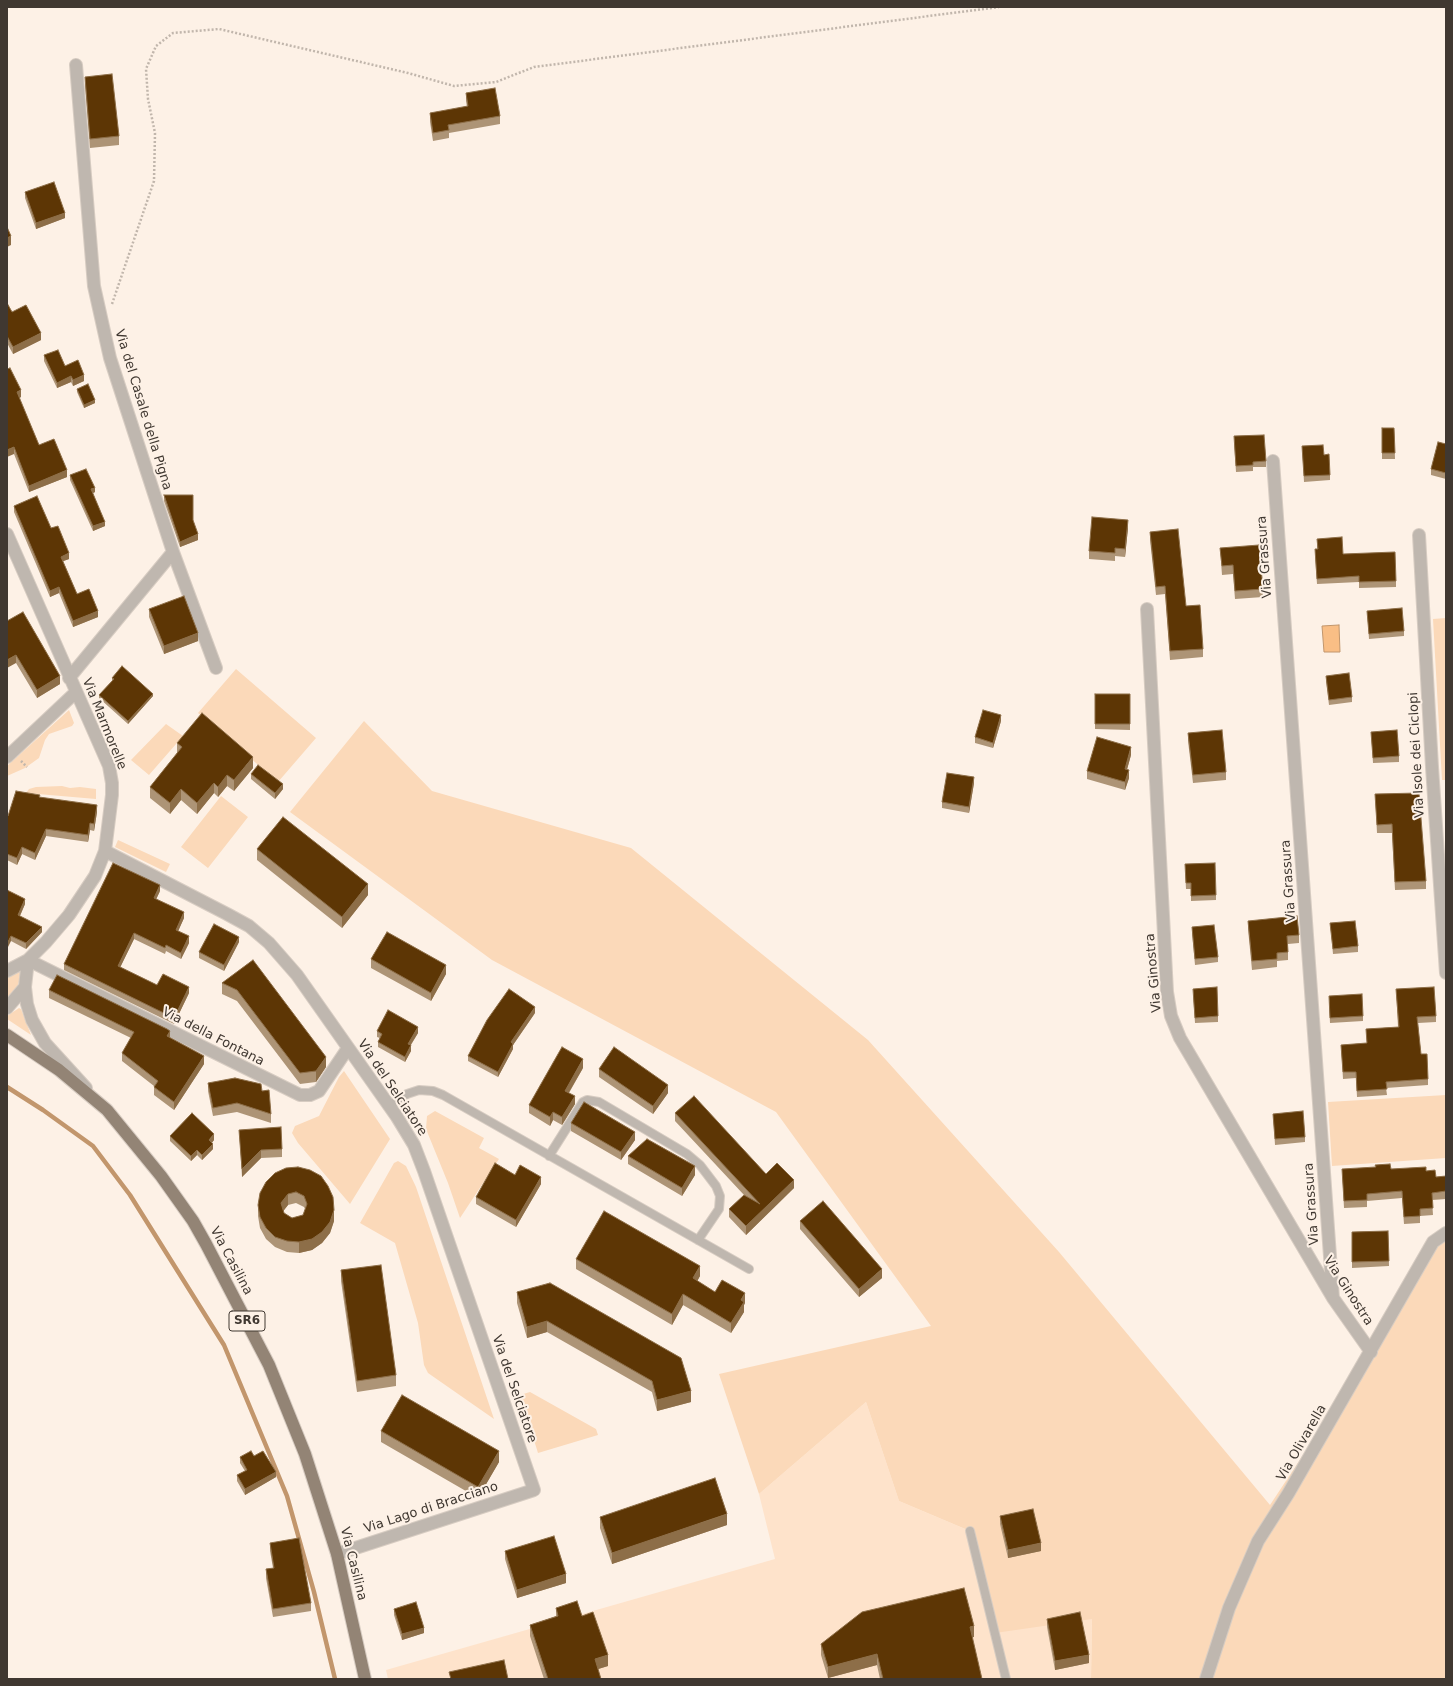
<!DOCTYPE html>
<style>
body{margin:0}
#map{position:relative;width:1453px;height:1686px;overflow:hidden;background:#fdf1e6;font-family:"DejaVu Sans",sans-serif}
canvas{display:block}
.frame{position:absolute;inset:0;border:8px solid #403831;pointer-events:none}
</style>
<div id="map">
<canvas width="1453" height="1686"></canvas>
<div class="frame"></div>
</div>
<script>
const context = document.querySelector('canvas').getContext('2d');
context.lineJoin = 'round';
function paint(path, color) { context.fillStyle = color; context.fill(path, 'evenodd'); }
const toPath = rows => new Path2D(rows.map(r => 'M' + r).join(''));
function stroke(path, color, width, dash) { context.strokeStyle = color; context.lineWidth = width; context.lineCap = dash ? 'butt' : 'round'; context.setLineDash(dash || []); context.stroke(path); }
function label(font, color, halo, rows, align = 'center') {
  context.font = font + ' "DejaVu Sans",sans-serif'; context.lineWidth = 4; context.setLineDash([]); context.textBaseline = 'middle'; context.strokeStyle = halo; context.fillStyle = color; for (const [text, x, y, turn = 0] of rows) {
    context.save(); context.translate(x, y); context.rotate((+turn || 0) * Math.PI / 180); context.textAlign = isNaN(turn) ? turn : align; if (halo) context.strokeText(text, 0, 0); context.fillText(text, 0, 0); context.restore();
  }
}
paint(toPath([
 [866,1402,899,1501,970,1531,1092,1619,1091,1679,388,1679,386,1670,775,1559,759,1494]
]), '#fee3cb');
paint(toPath([
 [1446,618,1446,780,1442,780,1433,619],
 [236,669,316,738,278,782,198,713],
 [69,710,74,723,72,726,49,734,45,740,39,758,25,768,7,776,7,766],
 [364,721,432,791,631,848,868,1040,1059,1252,1270,1505,1371,1352,1433,1242,1446,1236,1446,1679,1091,1679,1092,1619,995,1633,970,1531,899,1501,866,1402,759,1494,719,1374,931,1326,776,1112,492,960,290,812],
 [166,724,183,736,149,775,131,760],
 [62,786,70,788,80,787,96,789,96,799,26,793,29,789,36,787],
 [221,796,248,817,208,868,181,847],
 [118,840,170,864,166,872,115,847],
 [22,968,17,990,7,1002,7,978],
 [19,1008,21,1009,31,1035,7,1019,7,1016],
 [344,1071,390,1139,350,1204,298,1143,292,1133,295,1126,319,1116,339,1077],
 [1446,1095,1446,1158,1332,1166,1328,1102],
 [435,1111,484,1138,479,1148,499,1159,460,1218,448,1183,426,1129,427,1116],
 [398,1161,406,1166,416,1187,494,1419,428,1373,424,1365,418,1323,395,1243,360,1223,394,1163],
 [530,1392,596,1429,598,1435,538,1453,520,1395]
]), '#fbd9b9');
const water = toPath([
 [1339,625,1340,652,1324,652,1322,626,1339,625]
]);
paint(water, '#f9be85');
stroke(water, '#c2966c', 1);
stroke(toPath([
 [7,1087,43,1110,93,1146,130,1195,224,1345,287,1496,314,1592,335,1679]
]), '#c2966c', 4.5);
const lane = toPath([
 [389,1106,407,1094,419,1090,433,1091,443,1095,749,1269],
 [549,1156,583,1102,587,1100,599,1102,687,1154,700,1165,716,1186,720,1196,719,1209,698,1240],
 [970,1531,1006,1679]
]);
const street = toPath([
 [1273,461,1333,1298],
 [7,534,109,766,112,783,112,795,105,851,95,876,69,915,46,942,28,960,7,971],
 [1419,535,1432,767,1446,973],
 [173,552,216,668],
 [1147,609,1167,992,1171,1016,1180,1038,1333,1298,1371,1352],
 [69,678,173,552,110,358,94,286,76,65],
 [7,757,76,692],
 [105,851,227,914,249,926,269,943,297,975,397,1117,414,1145,424,1171,534,1490,337,1554],
 [28,960,300,1095,310,1095,319,1091,348,1048],
 [28,960,25,987,27,1004,32,1020,45,1043,86,1088],
 [7,1008,25,987],
 [1206,1679,1229,1608,1258,1541,1288,1494,1433,1242,1446,1233]
]);
const primary = toPath([
 [7,1035,59,1070,107,1110,161,1176,193,1221,206,1244,269,1365,305,1454,337,1554,365,1679]
]);
stroke(lane, '#d7ccc2', 10);
stroke(street, '#d7ccc2', 14);
stroke(primary, '#d7ccc2', 14);
stroke(toPath([
 [112,304,154,181,155,133,148,99,146,69,156,46,173,33,219,29,408,73,454,86,496,82,534,67,999,7],
 [21,761,27,767]
]), '#c1b6ac', 2.5, [2, 2]);
stroke(lane, '#bfb7af', 8);
stroke(street, '#bfb7af', 12);
stroke(primary, '#938475', 12);
paint(toPath([
 [85,77,119,136,119,145,90,148,85,85],
 [466,93,500,116,500,124,449,133,449,138,433,141,430,122,430,113,467,107,466,101],
 [25,192,65,218,36,229,25,198],
 [7,303,12,312,41,340,13,354,7,343],
 [44,355,65,366,84,381,73,386,71,382,57,388,44,361],
 [7,369,21,397,19,398,39,445,67,477,29,492,14,454],
 [77,389,95,403,84,408,77,392],
 [1382,428,1394,428,1395,459,1382,459],
 [1234,442,1266,461,1266,467,1253,467,1253,471,1236,472],
 [1446,444,1446,479,1431,475,1431,469],
 [1302,446,1324,455,1330,475,1330,480,1304,482],
 [70,475,95,492,93,493,105,526,93,531,70,480],
 [164,495,198,540,180,547,164,501],
 [14,506,51,528,69,559,63,561,77,594,98,617,73,627,59,593,50,597,14,512],
 [1128,528,1125,557,1115,556,1115,561,1089,559,1089,551],
 [1150,532,1186,606,1203,649,1203,657,1170,660,1165,594,1156,595,1150,540],
 [1317,539,1343,554,1396,581,1396,587,1359,588,1359,582,1317,584,1315,555,1315,549,1317,549],
 [1220,548,1263,589,1263,597,1235,599,1233,574,1222,575],
 [149,609,198,641,164,654,149,617],
 [1367,611,1404,631,1404,636,1369,639],
 [7,621,60,684,37,698,16,663],
 [1326,676,1352,697,1352,702,1329,705,1326,681],
 [112,678,153,696,128,724,99,698,99,695,112,681],
 [1095,694,1130,694,1130,730,1095,729],
 [1001,721,993,748,975,743,975,737],
 [1371,732,1399,756,1399,762,1373,763],
 [1188,733,1226,772,1226,780,1193,783,1188,741],
 [177,743,253,768,234,791,227,786,218,797,214,793,197,814,181,800,170,814,150,798,150,787,177,753],
 [1131,755,1127,769,1129,778,1125,790,1087,779,1087,771],
 [251,774,283,789,275,799,251,779],
 [974,783,969,813,942,808,942,802],
 [1375,794,1426,881,1426,889,1395,890,1392,833,1377,833],
 [40,797,97,812,94,831,90,830,88,842,46,836,35,860,22,854,17,865,7,860,7,815,8,816],
 [257,849,368,895,342,928,257,860],
 [1185,870,1216,895,1216,900,1191,901,1191,889,1186,889],
 [7,890,25,904,20,916,42,932,26,949,11,941],
 [160,891,156,899,184,918,178,931,189,943,181,959,166,951,165,954,134,939,120,967,157,985,189,993,174,1024,64,970,64,964],
 [1248,921,1299,935,1299,943,1288,944,1288,960,1277,961,1277,967,1252,970,1248,929],
 [1330,923,1358,946,1358,952,1333,954],
 [1192,927,1218,957,1218,962,1195,965,1192,933],
 [239,942,224,971,199,958,199,952],
 [371,959,446,974,431,1001,371,968],
 [253,960,326,1067,316,1082,300,1084,237,1001,222,994,222,983],
 [1396,989,1436,1016,1436,1022,1418,1023,1421,1054,1428,1079,1428,1085,1386,1088,1387,1095,1357,1097,1356,1078,1343,1079,1341,1045,1367,1043,1366,1029,1398,1027],
 [49,990,170,1038,204,1064,174,1110,154,1095,154,1086,122,1061,122,1053,131,1038,49,998],
 [1193,994,1218,1016,1218,1022,1195,1023],
 [1329,1002,1363,1016,1363,1021,1330,1023],
 [535,1013,513,1045,513,1049,498,1077,468,1061,468,1056],
 [377,1031,418,1033,411,1045,411,1051,405,1062,378,1047,378,1042,380,1038,377,1037],
 [583,1068,569,1093,575,1104,562,1125,553,1120,550,1126,529,1113,529,1105],
 [599,1069,668,1093,653,1114,599,1077],
 [208,1083,262,1091,271,1114,271,1123,237,1112,213,1116,208,1091],
 [675,1113,766,1174,794,1188,746,1235,729,1217,729,1209,744,1195,675,1121],
 [1273,1114,1305,1137,1305,1142,1275,1145],
 [571,1123,635,1140,621,1160,571,1131],
 [239,1130,282,1149,282,1157,261,1158,242,1177],
 [170,1136,214,1140,212,1143,213,1149,202,1160,197,1155,191,1161,170,1141],
 [628,1156,695,1175,682,1196,628,1164],
 [286,1168,334,1221,330,1233,322,1243,312,1250,299,1253,287,1252,275,1247,266,1239,260,1228,258,1216,258,1205],
 [296,1203,304,1207,305,1209,303,1215,292,1218,284,1213,284,1210,288,1205],
 [1342,1169,1391,1169,1426,1171,1436,1177,1446,1176,1446,1199,1432,1200,1433,1215,1420,1216,1420,1223,1404,1224,1402,1198,1367,1201,1367,1207,1344,1208],
 [515,1175,541,1184,516,1227,476,1204,476,1197],
 [800,1221,882,1278,859,1297,800,1229],
 [1388,1231,1389,1266,1352,1268,1352,1232],
 [576,1259,700,1276,697,1281,715,1292,745,1303,744,1305,744,1312,731,1333,683,1305,672,1325,576,1269],
 [341,1270,396,1375,396,1386,357,1392,341,1281],
 [517,1292,691,1402,657,1411,652,1392,547,1332,527,1338,517,1303],
 [381,1431,499,1462,478,1498,381,1442],
 [254,1456,276,1477,245,1495,237,1481,237,1475,245,1471,240,1463,240,1457],
 [1000,1516,1041,1551,1008,1558,1000,1524],
 [600,1517,727,1525,612,1564,600,1528],
 [270,1543,311,1603,311,1611,273,1617,266,1578,266,1569,273,1568,270,1551],
 [505,1551,566,1583,517,1598,505,1559],
 [556,1608,582,1616,608,1666,598,1669,601,1679,544,1679,530,1636,530,1625,556,1616],
 [394,1609,424,1633,402,1640,394,1615],
 [1047,1619,1089,1663,1055,1670,1047,1627],
 [972,1637,982,1679,880,1679,877,1665,828,1678,821,1655,821,1644,974,1637]
]), '#ad9476');
paint(toPath([
 [65,213,65,218,36,229,36,223],
 [11,236,11,245,7,247,7,238],
 [41,333,41,340,13,354,13,347],
 [84,375,84,381,73,386,73,380],
 [71,376,71,382,57,388,57,383],
 [21,390,21,397,17,399,17,392],
 [95,400,95,403,84,408,84,405],
 [14,447,14,454,7,457,7,450],
 [67,470,67,477,29,492,29,486],
 [95,488,95,492,91,494,91,489],
 [1128,520,1128,528,1125,557,1125,549],
 [105,522,105,526,93,531,93,526],
 [198,534,198,540,180,547,180,542],
 [69,553,69,559,61,562,61,557],
 [59,587,59,593,50,597,50,591],
 [98,611,98,617,73,627,73,621],
 [198,633,198,641,164,654,164,646],
 [16,655,16,663,7,668,7,660],
 [60,676,60,684,37,698,37,690],
 [153,694,153,696,128,724,128,721],
 [1001,715,1001,721,993,748,993,743],
 [1131,747,1131,755,1125,777,1125,769],
 [253,757,253,768,234,791,234,780],
 [1129,770,1129,778,1125,790,1125,782],
 [227,775,227,786,218,797,218,787],
 [974,777,974,783,969,813,969,807],
 [214,783,214,793,197,814,197,803],
 [283,784,283,789,275,799,275,793],
 [181,789,181,800,170,814,170,803],
 [97,805,97,812,94,831,94,824],
 [90,823,90,830,88,842,88,835],
 [46,829,46,836,35,860,35,853],
 [22,847,22,854,17,865,17,858],
 [368,884,368,895,342,928,342,917],
 [160,885,160,891,154,904,154,898],
 [25,899,25,904,18,920,18,915],
 [184,912,184,918,176,936,176,930],
 [42,927,42,932,26,949,26,943],
 [134,933,134,939,118,972,118,966],
 [11,936,11,941,7,949,7,944],
 [189,936,189,943,181,959,181,953],
 [239,937,239,942,224,971,224,965],
 [446,965,446,974,431,1001,431,993],
 [189,987,189,993,174,1024,174,1018],
 [535,1007,535,1013,513,1045,513,1049,498,1077,498,1072,511,1042],
 [418,1027,418,1033,408,1049,408,1044],
 [170,1031,170,1039,167,1036],
 [411,1045,411,1051,405,1062,405,1057],
 [204,1056,204,1064,174,1110,174,1102],
 [326,1057,326,1067,316,1082,316,1071],
 [583,1059,583,1068,565,1099,565,1091],
 [668,1085,668,1093,653,1114,653,1106],
 [575,1096,575,1104,562,1125,562,1117],
 [553,1112,553,1120,550,1126,550,1117],
 [635,1132,635,1140,621,1160,621,1152],
 [214,1134,214,1140,209,1146,209,1140],
 [213,1144,213,1149,202,1160,202,1155],
 [197,1150,197,1155,191,1161,191,1156],
 [261,1150,261,1158,242,1177,242,1169],
 [695,1166,695,1175,682,1196,682,1188],
 [541,1177,541,1184,516,1227,516,1220],
 [794,1180,794,1188,746,1235,746,1226],
 [288,1194,288,1205,281,1214,281,1203],
 [334,1210,334,1221,330,1233,322,1243,312,1250,299,1253,299,1242],
 [700,1266,700,1276,693,1289,693,1278],
 [882,1269,882,1278,859,1297,859,1289],
 [745,1293,745,1303,744,1305,744,1312,731,1333,731,1323,741,1300],
 [683,1294,683,1305,672,1325,672,1314],
 [547,1321,547,1332,527,1338,527,1327],
 [691,1391,691,1402,657,1411,657,1400],
 [499,1451,499,1462,478,1498,478,1487],
 [276,1472,276,1477,245,1495,245,1489],
 [727,1514,727,1525,612,1564,612,1553],
 [1041,1543,1041,1551,1008,1558,1008,1550],
 [566,1574,566,1583,517,1598,517,1590],
 [974,1626,974,1637,970,1638,970,1627],
 [424,1628,424,1633,402,1640,402,1634],
 [877,1654,877,1665,828,1678,828,1667],
 [608,1655,608,1666,595,1670,595,1659],
 [1089,1655,1089,1663,1055,1670,1055,1661]
]), '#8d6e48');
const building = toPath([
 [112,74,119,136,90,139,85,77,112,74],
 [495,88,500,116,448,125,449,130,433,133,430,113,468,106,466,93,495,88],
 [54,182,65,213,36,223,25,192,54,182],
 [7,227,11,236,7,238,7,227],
 [7,303,12,312,26,305,41,333,13,347,7,336,7,303],
 [58,350,65,366,78,360,84,375,73,380,71,376,57,383,44,355,58,350],
 [10,368,21,390,17,392,39,445,54,439,67,470,29,486,14,447,7,450,7,369,10,368],
 [88,384,95,400,84,405,77,389,88,384],
 [1382,428,1394,428,1395,453,1382,453,1382,428],
 [1264,435,1266,461,1253,462,1253,465,1236,466,1234,436,1264,435],
 [1438,442,1446,444,1446,473,1431,469,1438,442],
 [1323,445,1324,455,1329,454,1330,475,1304,476,1302,446,1323,445],
 [86,469,95,488,91,489,105,522,93,526,70,475,86,469],
 [164,495,193,495,193,520,198,534,180,542,164,495],
 [37,496,51,528,58,526,69,553,61,557,77,594,89,589,98,611,73,621,59,587,50,591,14,506,37,496],
 [1092,517,1128,520,1125,549,1115,548,1115,553,1089,551,1092,517],
 [1178,529,1186,606,1200,605,1203,649,1170,651,1165,586,1156,587,1150,532,1178,529],
 [1342,537,1343,554,1395,552,1396,581,1359,582,1359,576,1317,579,1315,549,1318,549,1317,539,1342,537],
 [1259,545,1263,589,1235,591,1233,565,1222,566,1220,548,1259,545],
 [184,596,198,633,164,646,149,609,184,596],
 [1402,608,1404,631,1369,634,1367,611,1402,608],
 [23,612,60,676,37,690,16,655,7,660,7,621,23,612],
 [122,666,153,694,128,721,99,695,114,679,112,678,122,666],
 [1349,673,1352,697,1329,700,1326,676,1349,673],
 [1095,694,1130,694,1130,724,1095,724,1095,694],
 [983,710,1001,715,993,743,975,737,983,710],
 [202,713,253,757,234,780,227,775,218,787,214,783,197,803,181,789,170,803,150,787,182,747,177,743,202,713],
 [1222,730,1226,772,1193,775,1188,733,1222,730],
 [1397,730,1399,756,1373,758,1371,732,1397,730],
 [1097,737,1131,747,1125,769,1129,770,1125,782,1087,771,1097,737],
 [258,765,283,784,275,793,251,774,258,765],
 [947,773,974,777,969,807,942,802,947,773],
 [16,791,40,795,39,797,97,805,94,824,90,823,88,835,46,829,35,853,22,847,17,858,7,854,7,815,8,816,16,791],
 [1419,793,1426,881,1395,882,1392,824,1377,825,1375,794,1419,793],
 [283,817,368,884,342,917,257,849,283,817],
 [113,863,160,885,154,898,184,912,176,930,189,936,181,953,166,945,165,948,134,933,118,966,157,985,163,974,189,987,174,1018,64,964,113,863],
 [1215,863,1216,895,1191,896,1191,883,1186,883,1185,864,1215,863],
 [7,890,25,899,18,915,42,927,26,943,11,936,7,944,7,890],
 [1297,916,1299,935,1287,936,1288,952,1277,953,1277,959,1252,961,1248,921,1297,916],
 [1355,921,1358,946,1333,949,1330,923,1355,921],
 [214,924,239,937,224,965,199,952,214,924],
 [1214,925,1218,957,1195,959,1192,927,1214,925],
 [387,932,446,965,431,993,371,959,387,932],
 [253,960,326,1057,316,1071,300,1073,237,990,222,983,253,960],
 [57,975,167,1029,170,1031,167,1036,204,1056,174,1102,154,1087,158,1081,122,1053,134,1032,49,990,57,975],
 [1217,987,1218,1016,1195,1018,1193,989,1217,987],
 [1434,987,1436,1016,1417,1017,1421,1054,1427,1054,1428,1079,1386,1082,1387,1089,1357,1091,1356,1072,1343,1072,1341,1045,1367,1043,1366,1029,1399,1027,1396,989,1434,987],
 [509,989,535,1007,511,1042,513,1044,498,1072,468,1056,487,1020,509,989],
 [1362,994,1363,1016,1330,1018,1329,996,1362,994],
 [388,1010,418,1027,408,1044,411,1045,405,1057,378,1042,382,1034,377,1031,388,1010],
 [562,1047,583,1059,565,1091,575,1096,562,1117,553,1112,550,1117,529,1105,562,1047],
 [614,1047,668,1085,653,1106,599,1069,614,1047],
 [235,1078,261,1084,262,1091,269,1090,271,1114,237,1103,213,1108,208,1083,235,1078],
 [694,1096,766,1174,777,1163,794,1180,746,1226,729,1209,744,1195,760,1204,675,1113,694,1096],
 [584,1102,635,1132,621,1152,571,1123,584,1102],
 [1303,1111,1305,1137,1275,1139,1273,1114,1303,1111],
 [192,1113,214,1134,209,1140,213,1144,202,1155,197,1150,191,1156,170,1136,192,1113],
 [281,1127,282,1149,261,1150,242,1169,239,1130,281,1127],
 [647,1139,695,1166,682,1188,628,1156,647,1139],
 [495,1163,515,1175,520,1165,541,1177,516,1220,476,1197,495,1163],
 [1390,1164,1391,1169,1426,1167,1426,1171,1435,1170,1436,1177,1446,1176,1446,1191,1432,1193,1433,1208,1420,1209,1420,1216,1404,1217,1402,1191,1367,1194,1367,1200,1344,1201,1342,1169,1376,1167,1375,1165,1390,1164],
 [298,1167,310,1170,321,1176,328,1186,333,1197,334,1210,330,1222,322,1232,312,1239,299,1242,287,1241,275,1237,266,1228,260,1217,258,1205,260,1193,266,1182,275,1173,286,1168,298,1167],
 [296,1192,304,1196,307,1204,303,1215,292,1218,284,1213,281,1203,288,1194,296,1192],
 [823,1201,882,1269,859,1289,800,1221,823,1201],
 [604,1211,700,1266,693,1278,715,1292,722,1280,745,1293,741,1300,744,1302,731,1323,683,1294,672,1314,576,1259,604,1211],
 [1388,1231,1389,1261,1352,1262,1352,1232,1388,1231],
 [381,1265,396,1375,357,1381,341,1270,381,1265],
 [550,1283,681,1358,691,1391,657,1400,652,1381,547,1321,527,1327,517,1292,550,1283],
 [402,1395,499,1451,478,1487,381,1431,402,1395],
 [251,1451,254,1456,263,1451,276,1472,245,1489,237,1475,247,1470,240,1457,251,1451],
 [715,1478,727,1514,612,1553,600,1517,715,1478],
 [1033,1509,1041,1543,1008,1550,1000,1516,1033,1509],
 [554,1536,566,1574,517,1590,505,1551,554,1536],
 [299,1538,311,1603,273,1609,266,1569,274,1568,270,1543,299,1538],
 [964,1588,974,1626,970,1627,982,1679,883,1679,877,1654,828,1667,821,1644,862,1612,964,1588],
 [577,1601,582,1616,593,1612,608,1655,595,1659,601,1679,548,1679,530,1625,558,1616,556,1608,577,1601],
 [416,1602,424,1628,402,1634,394,1609,416,1602],
 [1080,1612,1089,1655,1055,1661,1047,1619,1080,1612],
 [504,1660,508,1679,451,1679,449,1672,504,1660]
]);
paint(building, '#5d3605');
stroke(building, '#8d6e48', 1);
for (const [x, y, w] of [
 [247,1321,36]
]) { const box = new Path2D(); box.roundRect(x - w / 2, y - 10, w, 20, 3); context.fillStyle = '#fdf1e6'; context.fill(box); stroke(box, '#403831', 1); }
label('bold 12px', '#403831', null, [
 ["SR6",247,1321]
]);
label('13px', '#403831', '#fdf1e6', [
 ["Via del Casale della Pigna",143,410,73],
 ["Via Grassura",1265,557,-94],
 ["Via Marmorelle",104,724,68],
 ["Via Isole dei Ciclopi",1417,755,-93],
 ["Via Grassura",1289,881,-94],
 ["Via Ginostra",1154,973,-95],
 ["Via della Fontana",213,1037,27],
 ["Via del Selciatore",392,1088,56],
 ["Via Grassura",1312,1204,-94],
 ["Via Casilina",231,1261,62],
 ["Via Ginostra",1348,1291,57],
 ["Via del Selciatore",514,1389,71],
 ["Via Olivarella",1302,1443,-60],
 ["Via Lago di Bracciano",431,1508,-18],
 ["Via Casilina",353,1564,76]
]);
</script>
